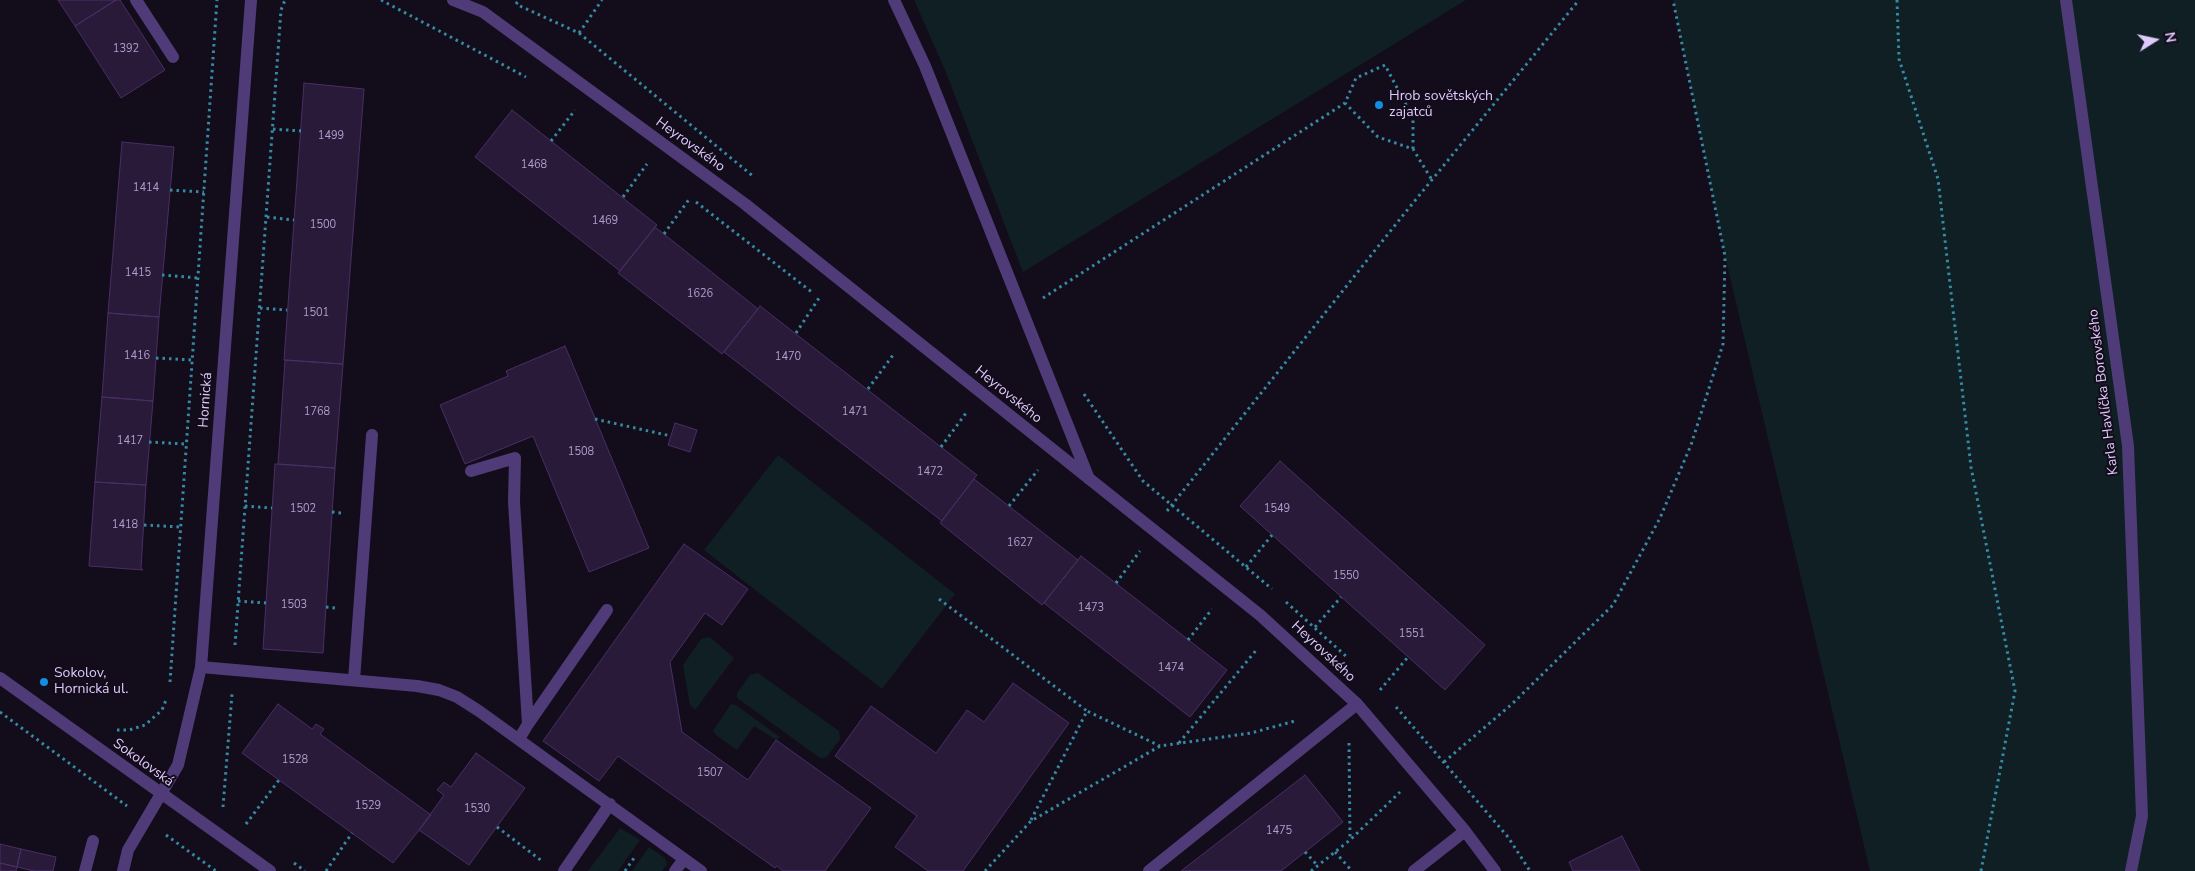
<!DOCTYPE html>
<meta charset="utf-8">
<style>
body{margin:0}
#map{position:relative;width:2195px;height:871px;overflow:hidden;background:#130c1b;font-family:"Nunito Sans",sans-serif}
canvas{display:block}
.north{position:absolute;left:2130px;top:15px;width:50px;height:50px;-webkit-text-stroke:4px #130c1b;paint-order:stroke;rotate:80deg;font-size:14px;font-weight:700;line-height:20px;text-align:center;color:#decafb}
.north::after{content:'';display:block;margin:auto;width:18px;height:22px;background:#decafb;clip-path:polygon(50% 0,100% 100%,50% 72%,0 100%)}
</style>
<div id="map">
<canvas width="2195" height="871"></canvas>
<div class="north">N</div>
</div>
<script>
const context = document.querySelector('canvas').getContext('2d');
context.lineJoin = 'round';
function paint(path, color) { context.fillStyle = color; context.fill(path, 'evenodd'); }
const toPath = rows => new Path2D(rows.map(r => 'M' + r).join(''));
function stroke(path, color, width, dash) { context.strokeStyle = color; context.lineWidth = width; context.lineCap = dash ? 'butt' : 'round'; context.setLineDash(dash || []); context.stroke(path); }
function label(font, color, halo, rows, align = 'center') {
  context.font = font + ' "Nunito Sans",sans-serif'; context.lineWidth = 4; context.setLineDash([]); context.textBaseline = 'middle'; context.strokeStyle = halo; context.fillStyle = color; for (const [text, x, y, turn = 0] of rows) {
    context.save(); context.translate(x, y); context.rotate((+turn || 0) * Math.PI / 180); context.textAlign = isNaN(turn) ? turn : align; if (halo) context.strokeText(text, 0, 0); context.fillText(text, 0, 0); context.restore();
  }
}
paint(toPath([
 [914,0,1466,0,1023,272,945,70],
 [1673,0,2195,0,2195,871,1870,871,1725,256],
 [778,455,955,594,882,689,704,550],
 [710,637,734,658,695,710,690,705,683,665,701,639],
 [758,673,839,731,840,739,827,757,820,758,737,698,737,693,750,675],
 [731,704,736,705,780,737,776,740,754,726,737,750,716,735,713,731],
 [620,828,640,840,618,871,588,871],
 [649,847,665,858,667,865,662,871,632,871]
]), '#101f24');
const building = toPath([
 [58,0,116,0,75,26,58,0],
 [116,0,120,0,165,70,121,98,75,26,116,0],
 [304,83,364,89,343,364,284,360,304,83],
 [512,110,657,225,620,271,475,157,512,110],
 [122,142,174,147,159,317,108,313,122,142],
 [655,227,758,309,722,354,618,273,655,227],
 [760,306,977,475,942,521,724,352,760,306],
 [108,313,159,317,153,401,102,397,108,313],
 [565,346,649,548,589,572,533,436,465,464,440,405,508,376,506,371,565,346],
 [285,360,343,364,335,468,278,464,285,360],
 [102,397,153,401,146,485,95,482,102,397],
 [675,423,697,430,690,452,668,445,675,423],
 [1280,461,1485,645,1445,690,1240,506,1280,461],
 [275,464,335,468,323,653,263,649,275,464],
 [974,479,1078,560,1042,605,940,523,974,479],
 [95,482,146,485,141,568,143,570,89,566,95,482],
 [684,544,748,589,722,625,705,613,670,662,682,732,748,780,776,740,871,808,825,871,783,871,777,866,775,868,618,756,599,781,543,741,684,544],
 [1081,556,1227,670,1190,717,1044,603,1081,556],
 [1013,683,1069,723,963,871,928,871,895,847,917,816,835,756,871,706,936,753,967,710,984,722,1013,683],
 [278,704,312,729,316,724,324,729,320,734,431,815,393,863,242,753,278,704],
 [476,753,525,788,469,865,419,830,444,795,437,790,444,782,451,787,476,753],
 [1305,775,1343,822,1281,871,1181,871,1305,775],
 [1622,836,1640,871,1573,871,1569,862,1622,836],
 [0,844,21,849,17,867,0,863,0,844],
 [21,849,56,857,53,871,34,871,17,867,21,849],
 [0,863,17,867,16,871,0,871,0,863]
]);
paint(building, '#2a1a3a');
stroke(building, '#492e65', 1);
stroke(toPath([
 [381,0,526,77],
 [1897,0,1899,59,1938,179,1971,467,2015,691,1981,871],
 [516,4,519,0],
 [520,6,579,33,754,177],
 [579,33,602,0],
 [273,129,301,131],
 [551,141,575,110],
 [1413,149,1413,118,1385,65,1356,78,1345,103,1378,137,1413,149,1432,180],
 [170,190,204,192],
 [623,197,647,164],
 [696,202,813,293],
 [267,217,294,220],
 [664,234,690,198],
 [162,275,198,278],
 [1043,298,1345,103],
 [260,308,287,310],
 [796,333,819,298],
 [156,358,192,360],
 [868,389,893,355],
 [1084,394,1143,481,1272,589],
 [595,419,671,436],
 [149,442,186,444],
 [941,447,966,413],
 [245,506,272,508],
 [1009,506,1038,470],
 [1167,511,1404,214,1579,0],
 [332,512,341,513],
 [144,525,180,527],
 [1246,567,1272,535],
 [1116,583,1140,551],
 [939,599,1087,711],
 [238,601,266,603],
 [1286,602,1348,658],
 [326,607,336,608],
 [1315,627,1341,597],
 [1188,640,1212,609],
 [235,645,281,10,285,0],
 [170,682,217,0],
 [1380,690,1408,657],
 [1396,707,1508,837,1530,871],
 [0,712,127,806],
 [117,730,129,730,145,725,162,710,166,700],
 [1179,743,1258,648],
 [1349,743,1350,839],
 [1444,762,1512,704,1613,605,1660,518,1691,445,1723,344,1725,256,1673,0],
 [223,807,232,694],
 [1031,820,1087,711,1160,746],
 [246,824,279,780],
 [497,827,542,861],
 [166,835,216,871],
 [1305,852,1318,866],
 [1335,852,1352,871],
 [294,863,305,871],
 [326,871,352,833],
 [625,871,636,855],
 [985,871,1031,821,1160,746,1251,733,1295,721],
 [1311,871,1350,840,1400,792]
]), '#358aa4', 3, [2.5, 4]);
stroke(toPath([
 [136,0,173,57],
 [471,471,515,458,514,502,528,724,519,739],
 [201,667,417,686,439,690,457,697,479,711,701,871],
 [354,680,372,435],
 [528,724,607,610],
 [85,871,93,841],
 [564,871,610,804],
 [675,871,684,859],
 [1149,871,1357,704]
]), '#4f3b77', 12);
stroke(toPath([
 [453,0,483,12,745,204,1260,615,1357,704,1465,831,1495,871],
 [894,0,925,66,1089,479],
 [0,678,270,871],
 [123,871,128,850,178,765,201,667,251,0],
 [1414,871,1465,831]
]), '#4f3b77', 12);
stroke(toPath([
 [2066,0,2128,446,2142,816,2131,871]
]), '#4f3b77', 12);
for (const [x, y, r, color] of [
 [1379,105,5,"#118ee1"],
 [44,682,5,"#118ee1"]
]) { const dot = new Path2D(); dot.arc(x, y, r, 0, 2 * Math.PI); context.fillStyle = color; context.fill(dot); stroke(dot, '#130c1b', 2); }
label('11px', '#b19ecb', null, [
 ["1392",126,49],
 ["1499",331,136],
 ["1468",534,165],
 ["1414",146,188],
 ["1469",605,221],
 ["1500",323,225],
 ["1415",138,273],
 ["1626",700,294],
 ["1501",316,313],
 ["1416",137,356],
 ["1470",788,357],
 ["1768",317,412],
 ["1471",855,412],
 ["1417",130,441],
 ["1508",581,452],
 ["1472",930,472],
 ["1502",303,509],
 ["1549",1277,509],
 ["1418",125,525],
 ["1627",1020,543],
 ["1550",1346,576],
 ["1503",294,605],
 ["1473",1091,608],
 ["1551",1412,634],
 ["1474",1171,668],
 ["1528",295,760],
 ["1507",710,773],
 ["1529",368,806],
 ["1530",477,809],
 ["1475",1279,831]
]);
label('14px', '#decafb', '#130c1b', [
 ["Hrob sovětských",1389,97],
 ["zajatců",1389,113],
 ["Sokolov,",54,674],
 ["Hornická ul.",54,690]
], 'left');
label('14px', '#decafb', '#130c1b', [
 ["Heyrovského",690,145,36],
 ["Karla Havlíčka Borovského",2104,392,-97],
 ["Heyrovského",1008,395,39],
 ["Hornická",206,400,-86],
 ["Heyrovského",1323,652,43],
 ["Sokolovská",143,763,36]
]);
</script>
